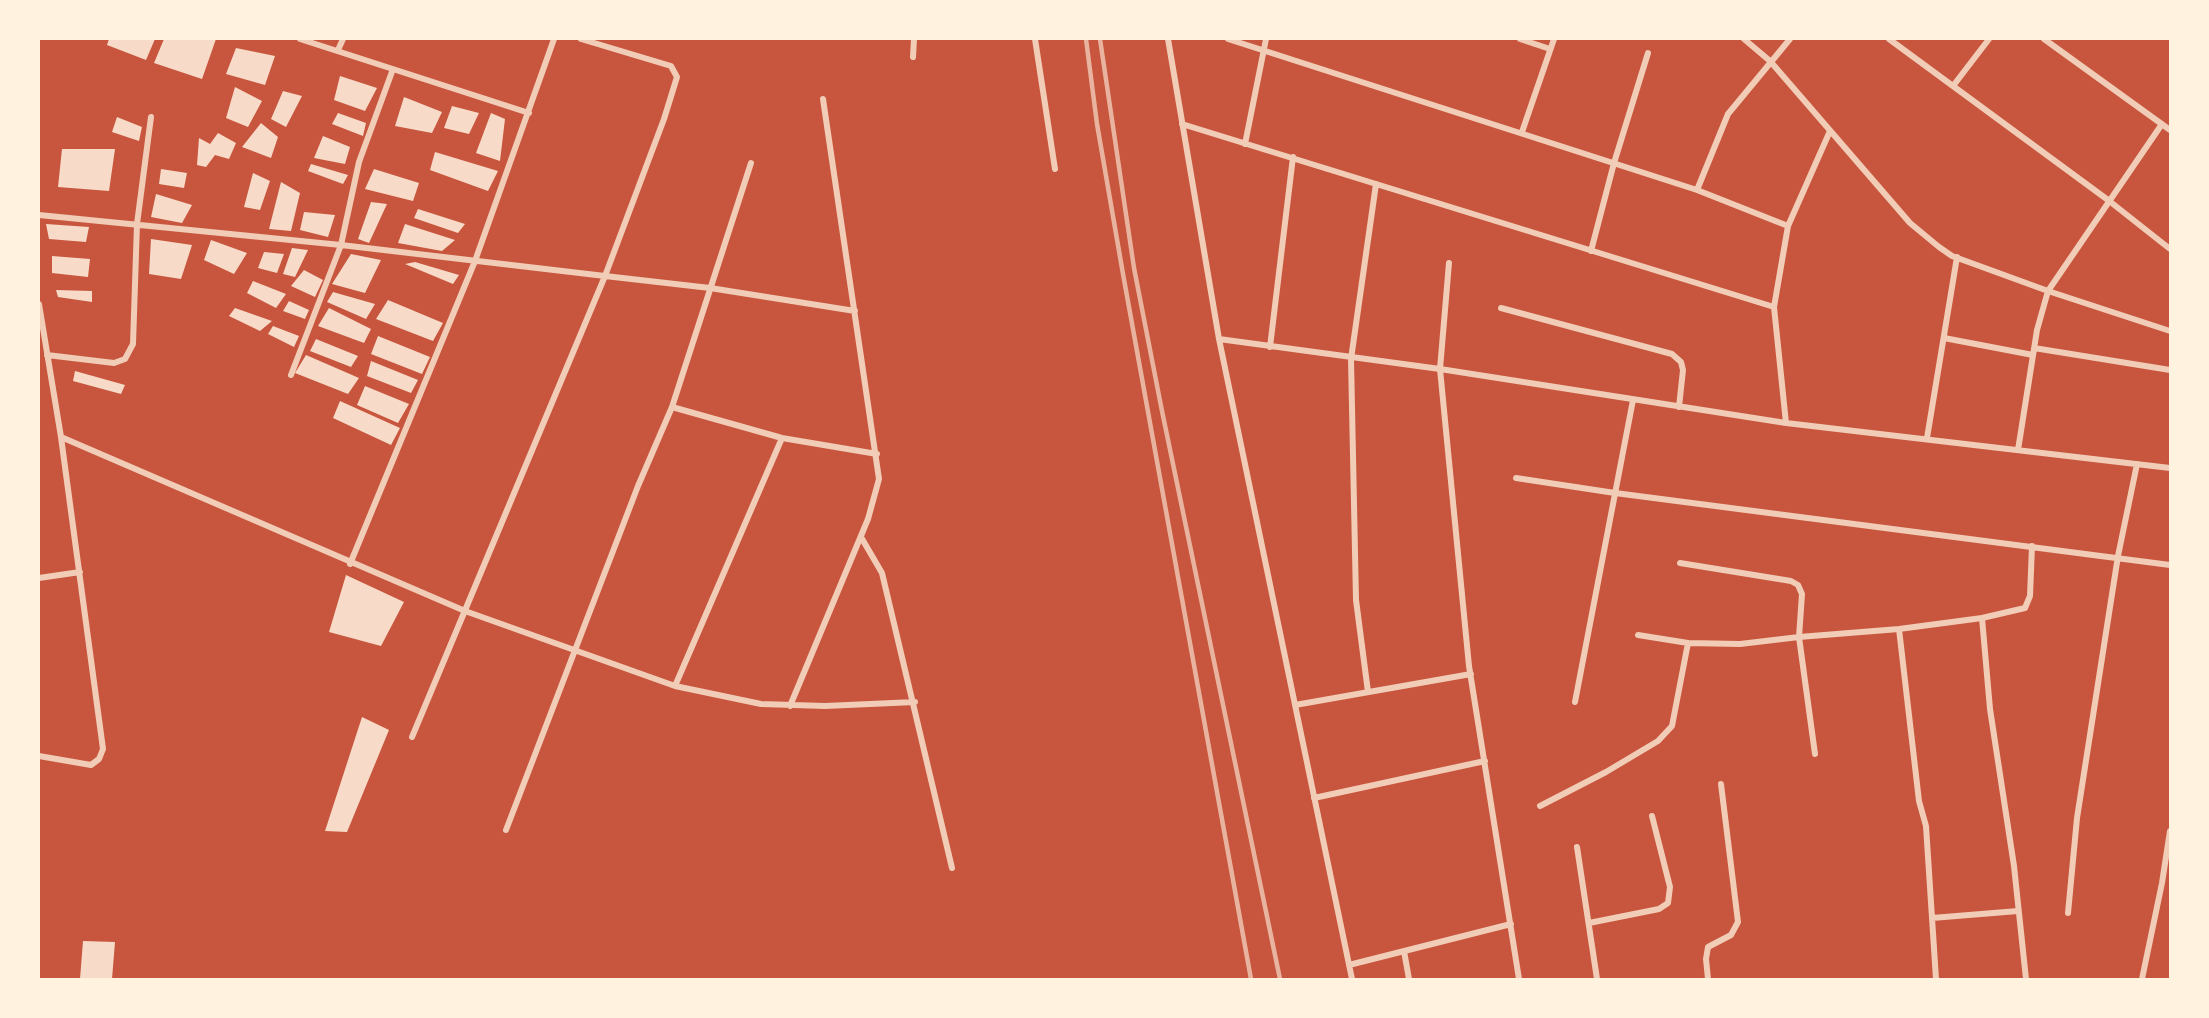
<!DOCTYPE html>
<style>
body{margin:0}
#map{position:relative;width:2209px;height:1018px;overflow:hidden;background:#c8553d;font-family:"DM Sans",sans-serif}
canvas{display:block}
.frame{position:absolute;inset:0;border:40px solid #fff3e0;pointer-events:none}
</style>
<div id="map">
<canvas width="2209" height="1018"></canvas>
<div class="frame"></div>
</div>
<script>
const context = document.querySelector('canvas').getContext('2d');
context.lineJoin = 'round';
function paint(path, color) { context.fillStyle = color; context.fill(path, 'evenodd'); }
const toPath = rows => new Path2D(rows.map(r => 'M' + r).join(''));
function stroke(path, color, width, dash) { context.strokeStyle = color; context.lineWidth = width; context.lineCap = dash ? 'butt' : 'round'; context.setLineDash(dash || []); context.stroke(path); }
paint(toPath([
 [109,39,155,39,146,60,107,45],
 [164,39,216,39,202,79,154,63],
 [236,48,275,56,265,85,226,74],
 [340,76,377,88,365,111,334,100],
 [235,87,262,101,248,127,226,118],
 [283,91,302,96,286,127,271,119],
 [404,97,442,112,432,133,395,126],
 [452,106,479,113,469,134,444,128],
 [338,113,366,123,363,136,332,124],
 [491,113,505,119,500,161,476,153],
 [117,117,142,127,139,141,112,132],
 [261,123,278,137,271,158,242,147],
 [218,133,236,143,229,159,215,155,206,167,197,165,199,138,210,144],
 [323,136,350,147,345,164,314,158],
 [62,149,115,149,109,191,58,187],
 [435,152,498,171,488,191,430,170],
 [311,164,348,175,343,184,308,171],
 [161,169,187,173,184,188,159,184],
 [374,169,419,183,413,201,365,189],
 [253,173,270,181,260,210,244,207],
 [281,182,300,193,291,231,269,229],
 [156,194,192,205,182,223,151,217],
 [371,202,387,204,369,243,358,239],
 [418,209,465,224,458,233,414,218],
 [304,212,335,215,328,237,300,230],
 [46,224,89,227,86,242,49,239],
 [405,224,455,240,442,251,398,243],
 [151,239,192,245,181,279,149,274],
 [211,240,247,253,234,274,204,260],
 [292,248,308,250,295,277,283,274],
 [264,252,284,254,277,273,258,268],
 [351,254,381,260,365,293,332,284],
 [52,256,90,259,88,277,52,273],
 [415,262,459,275,453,284,405,264],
 [304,270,323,280,315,297,291,286],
 [253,281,286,294,276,308,247,293],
 [56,290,92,291,92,302,58,297],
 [333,292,375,304,366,319,327,302],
 [388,300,443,323,433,341,376,319],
 [289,301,309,310,305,319,283,311],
 [235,308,272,321,260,331,229,316],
 [329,308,371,329,364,343,318,326],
 [273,326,299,336,294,347,268,334],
 [378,336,430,357,422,374,371,354],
 [316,339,358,356,351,367,310,351],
 [306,355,359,378,348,394,295,373],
 [371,361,418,380,411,393,367,376],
 [75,371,125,385,121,394,73,381],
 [365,386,409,404,398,423,357,405],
 [340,401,400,428,391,445,333,418],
 [346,575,404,602,381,646,329,632],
 [362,717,389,730,347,832,325,831],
 [83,941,115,942,112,979,80,979]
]), '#f7dbc8');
stroke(toPath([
 [300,39,529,113],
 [1035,39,1055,169],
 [1168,39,1219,339,1352,979],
 [1228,39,1697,190,1788,226,1774,307],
 [1520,39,1550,49],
 [1744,39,1770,61,1910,223,1939,247,1952,256,2048,291,2170,331],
 [1889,39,2108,200,2170,249],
 [2044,39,2170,130],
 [338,50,343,39],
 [913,57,914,39],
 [1953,86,1989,39],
 [1182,124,1774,307,1786,423,1440,369,1219,339],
 [1522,132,1554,39],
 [1245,144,1266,39],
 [1697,190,1728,114,1790,39],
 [39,215,341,245,605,276,710,288,855,311],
 [1788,226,1830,131],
 [1591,251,1614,163,1648,53],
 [1449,263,1440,369,1469,666,1519,979],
 [39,304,61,437,103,749,99,759,91,765,39,756],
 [1501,308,1672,354,1681,362,1683,370,1679,407],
 [1944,338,2033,355],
 [1270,347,1293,157],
 [2034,348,2170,370],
 [47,355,114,363,125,359,133,344,137,224,151,117],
 [291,375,341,245,359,162,393,69],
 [672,407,782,438,877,454],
 [1786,423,2170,468],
 [61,437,465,611,675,686,761,704,825,706,915,702],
 [1927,438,1957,257],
 [2018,450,2037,330,2048,291,2162,124],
 [1516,478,1615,493,2170,565],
 [861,537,882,573,952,868],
 [1680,563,1791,581,1798,585,1802,594,1799,637,1899,629,1982,618],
 [350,564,475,261,554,39],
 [39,578,80,572],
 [1899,629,1919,801,1926,826,1936,979],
 [1688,643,1740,644,1799,637,1815,754],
 [675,686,782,438],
 [1368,692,1356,600,1351,359,1376,184],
 [1575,702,1633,400],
 [1295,705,1471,674],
 [790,706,868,519,879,479,823,99],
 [412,737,605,276,664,119,677,77,671,66,581,39],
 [1314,798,1485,761],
 [1540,806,1606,772,1658,741,1672,726,1688,643,1638,635],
 [506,830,638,486,672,407,751,163],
 [1577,847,1597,979],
 [2068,913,2077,818,2118,556,2137,464],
 [1932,918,2018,911],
 [1589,923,1659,909,1668,903,1670,887,1652,816],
 [1404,951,1409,979],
 [1349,965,1511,924],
 [1708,979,1706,959,1708,947,1731,935,1738,922,1721,784],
 [2026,979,2014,866,1990,709,1982,618,2025,608,2030,596,2032,546],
 [2142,979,2162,883,2170,831]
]), '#f1ccb7', 6);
stroke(toPath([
 [1086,39,1097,124,1123,274,1251,979],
 [1100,39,1134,268,1162,411,1280,979]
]), '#e9b49f', 4.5);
</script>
